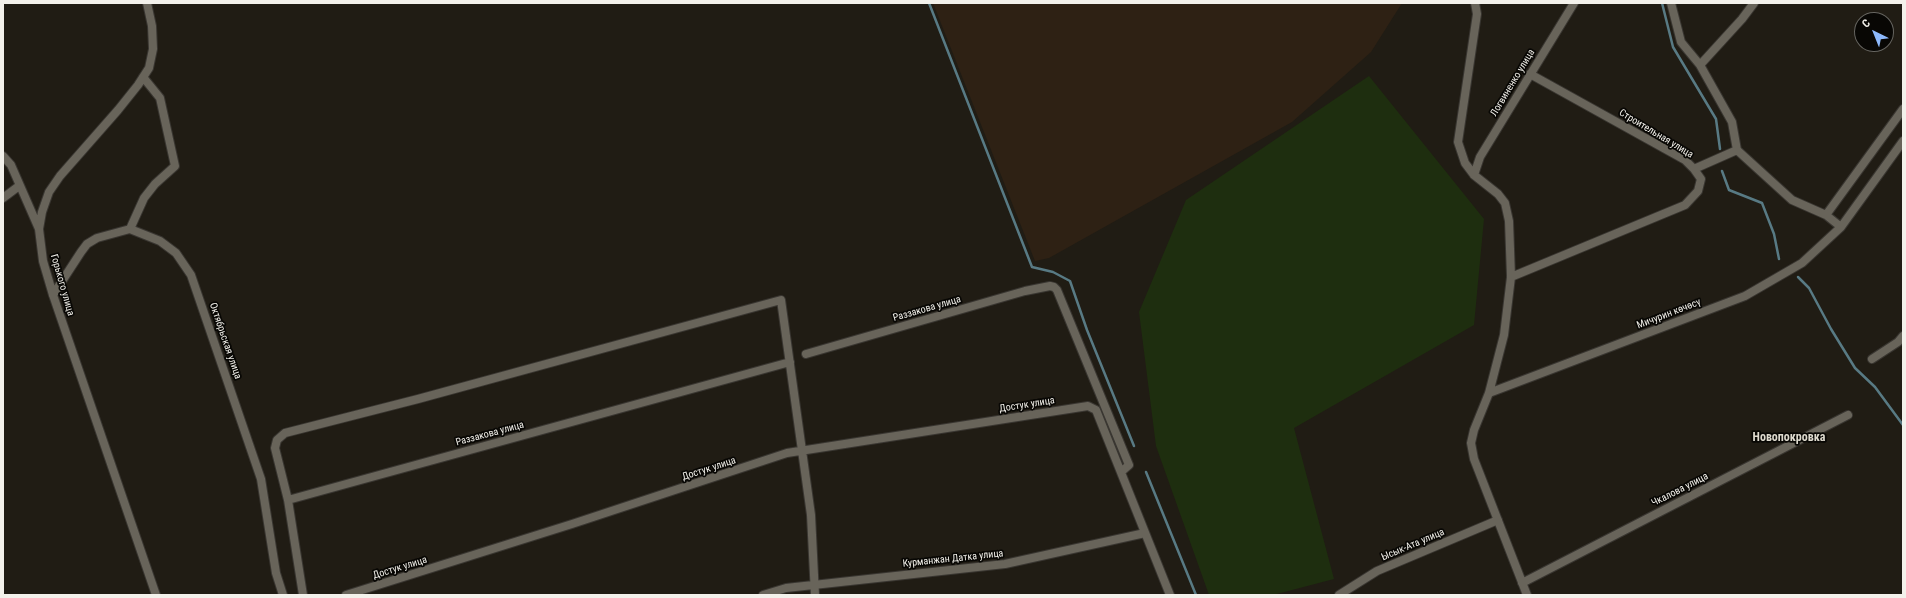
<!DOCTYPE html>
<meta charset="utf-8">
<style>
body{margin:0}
#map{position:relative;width:1906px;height:598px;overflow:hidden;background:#201c14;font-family:"Roboto Condensed",sans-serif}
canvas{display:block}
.frame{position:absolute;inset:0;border:4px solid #f3f1eb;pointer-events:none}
.north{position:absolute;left:1854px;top:12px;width:40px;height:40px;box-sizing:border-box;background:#080704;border:1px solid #666560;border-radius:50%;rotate:317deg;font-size:11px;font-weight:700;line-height:16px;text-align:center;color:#f3f1eb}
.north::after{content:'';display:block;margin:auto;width:14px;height:18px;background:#8db9fc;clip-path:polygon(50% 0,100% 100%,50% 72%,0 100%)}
</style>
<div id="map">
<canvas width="1906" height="598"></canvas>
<div class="frame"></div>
<div class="north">С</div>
</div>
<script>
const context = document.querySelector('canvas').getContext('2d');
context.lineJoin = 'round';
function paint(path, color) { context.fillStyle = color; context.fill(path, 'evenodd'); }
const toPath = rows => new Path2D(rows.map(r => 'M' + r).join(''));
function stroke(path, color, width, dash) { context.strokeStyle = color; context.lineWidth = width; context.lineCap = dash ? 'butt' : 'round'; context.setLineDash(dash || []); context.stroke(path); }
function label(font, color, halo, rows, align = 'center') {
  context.font = font + ' "Roboto Condensed",sans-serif'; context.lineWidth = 3.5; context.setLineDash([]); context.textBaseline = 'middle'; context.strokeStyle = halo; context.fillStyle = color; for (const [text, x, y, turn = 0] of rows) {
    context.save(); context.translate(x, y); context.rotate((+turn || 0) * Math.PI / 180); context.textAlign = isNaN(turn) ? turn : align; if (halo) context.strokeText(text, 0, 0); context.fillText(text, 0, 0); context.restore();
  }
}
paint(toPath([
 [933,3,1402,3,1371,52,1292,122,1049,258,1035,261]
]), '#2e2114');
paint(toPath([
 [1369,76,1484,219,1474,325,1294,428,1334,579,1273,595,1209,595,1156,446,1139,312,1186,200]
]), '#1e2e0f');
stroke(toPath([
 [929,3,1032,267,1053,272,1070,281,1087,330,1134,446],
 [1662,3,1673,47,1716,119,1720,149],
 [1722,171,1729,190,1762,203,1774,234,1779,259],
 [1798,277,1809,288,1831,329,1855,368,1875,387,1903,425],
 [1146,472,1196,595]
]), '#587a84', 2.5);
const minor = toPath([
 [147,3,152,26,153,49,149,68,138,85,118,110,60,176,49,192,42,212,39,229,43,261,53,295,156,595],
 [1475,3,1477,14,1458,142,1465,163,1474,175,1498,194,1505,203,1509,221,1511,277,1504,335,1489,393,1474,430,1471,443,1474,459,1527,595],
 [1671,3,1681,42,1700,65,1742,19,1754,3],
 [1700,65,1732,122,1737,150,1792,200,1826,215],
 [3,156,11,165,39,229],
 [1694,169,1737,150],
 [1474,175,1480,157,1574,3],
 [3,198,19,186],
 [1841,227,1903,141],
 [130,229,144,198,155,184,175,166,160,98,143,77],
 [1511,277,1685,205,1698,191,1701,179,1694,169,1685,160,1530,74],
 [53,295,81,252,87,244,97,238,130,229,160,241,176,253,191,275,261,479,276,573,283,595],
 [806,354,1025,291,1050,286,1054,287,1057,290,1129,465,1121,472],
 [1872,359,1898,342,1903,336],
 [1489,393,1745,296,1802,263,1841,227,1826,215,1903,109],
 [288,500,275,448,277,440,285,433,418,399,781,300,811,515,815,595],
 [1522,583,1848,415],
 [303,595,288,500,790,362],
 [346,595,572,524,787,453,1088,406,1096,410,1170,595],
 [763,595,786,588,1005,564,1145,533],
 [1339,595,1377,571,1498,520]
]);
stroke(minor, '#393631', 10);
stroke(minor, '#68645a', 8);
label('10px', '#f3f1eb', '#080704', [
 ["Логвиненко улица",1513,83,-59],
 ["Строительная улица",1656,134,31],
 ["Горького улица",62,285,74],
 ["Раззакова улица",927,309,-16],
 ["Мичурин көчөсү",1669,314,-21],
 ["Октябрьская улица",225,341,71],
 ["Достук улица",1027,405,-9],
 ["Раззакова улица",490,434,-15],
 ["Достук улица",709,469,-18],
 ["Чкалова улица",1680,490,-27],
 ["Ысык-Ата улица",1413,545,-23],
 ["Курманжан Датка улица",953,559,-6],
 ["Достук улица",400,568,-17]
]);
label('bold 12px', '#dedace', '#080704', [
 ["Новопокровка",1789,438]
]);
</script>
